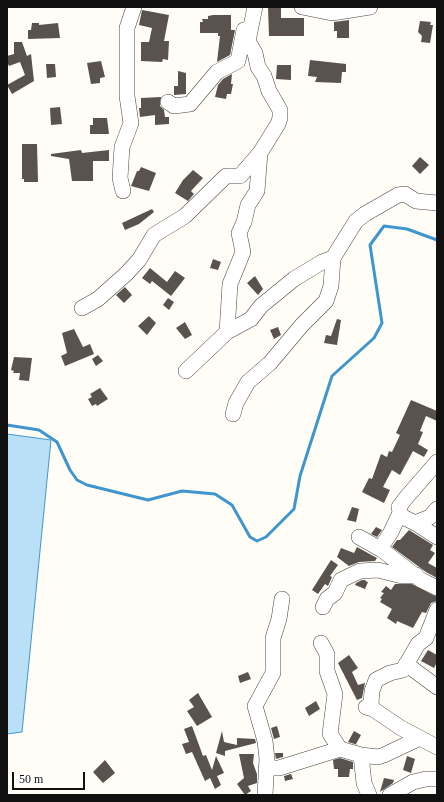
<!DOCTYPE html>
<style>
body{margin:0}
#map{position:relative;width:444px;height:802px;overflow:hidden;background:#fffdf5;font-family:Georgia,serif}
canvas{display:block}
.frame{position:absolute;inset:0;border:8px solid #111;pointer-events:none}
.scale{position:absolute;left:12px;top:772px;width:73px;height:18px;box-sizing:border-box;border:2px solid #111;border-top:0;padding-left:5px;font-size:12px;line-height:14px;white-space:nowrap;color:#111;-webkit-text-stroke:3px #fff;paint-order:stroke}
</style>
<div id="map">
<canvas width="444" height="802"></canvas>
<div class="frame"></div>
<div class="scale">50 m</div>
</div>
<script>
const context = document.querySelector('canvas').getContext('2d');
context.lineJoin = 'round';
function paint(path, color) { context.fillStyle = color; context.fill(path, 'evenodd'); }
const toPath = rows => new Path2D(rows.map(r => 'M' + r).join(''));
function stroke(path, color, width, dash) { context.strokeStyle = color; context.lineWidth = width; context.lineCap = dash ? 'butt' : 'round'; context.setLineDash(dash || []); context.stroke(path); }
const water = toPath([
 [7,434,51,440,22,732,7,734,7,434]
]);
paint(water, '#b9e0f7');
stroke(water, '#3f96cf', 1);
stroke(toPath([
 [7,425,39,430,57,442,70,470,77,480,87,485,148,500,182,491,215,494,232,505,250,537,257,541,266,537,294,509,300,476,332,376,374,338,382,323,370,245,384,226,407,229,437,240]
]), '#3f96cf', 3);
paint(toPath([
 [268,7,281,7,281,18,304,18,304,36,269,36],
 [142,10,169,15,164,41,169,41,168,60,163,59,162,62,141,61,141,42,149,42,152,28,139,25],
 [213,15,231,15,231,30,235,30,230,55,217,62,220,36,218,36,218,33,200,33,200,22,203,22,202,19,208,19,208,16],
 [349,20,349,38,337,38,337,31,334,31,334,22],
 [420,21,431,22,430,25,433,25,430,43,421,42,422,36,418,32],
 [32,23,39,23,39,25,58,23,60,38,28,39,28,30,31,30],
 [14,42,22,42,27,56,31,54,34,81,12,94,7,85,25,75,20,62,9,66,7,62,7,56,14,54],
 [310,60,346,64,346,72,342,72,341,83,315,82,317,77,308,76],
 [101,61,105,77,100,78,100,83,91,84,87,63],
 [46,64,55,64,56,77,47,78],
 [277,65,291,65,291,80,276,79],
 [178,71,186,73,186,94,174,95,174,86,178,86],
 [232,74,231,84,233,84,231,94,227,94,226,99,215,97,218,85,223,79],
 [161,97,160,106,164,110,165,117,169,117,169,124,155,125,155,115,140,117,139,108,141,108,141,98],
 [60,107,62,124,51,125,50,108],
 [93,118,107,118,109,134,90,134,90,125,93,125],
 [22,144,37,144,38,182,24,182,24,179,22,179],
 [81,150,82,153,109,150,109,161,93,161,93,181,72,181,69,159,51,156,51,154],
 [420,157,429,165,420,174,412,166],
 [141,167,156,173,149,191,131,186,137,171,139,171],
 [193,170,203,178,191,191,194,194,188,201,175,193,183,180],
 [152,209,154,212,139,224,125,230,122,223],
 [213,259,221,262,218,270,210,268],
 [150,268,167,282,175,271,185,278,171,296,152,281,150,284,142,278],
 [255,276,263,289,258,295,247,283],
 [125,287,132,295,124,303,116,295],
 [168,298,174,302,169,310,163,305],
 [149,316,156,323,147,335,138,326],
 [337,319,341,320,337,345,324,343,326,335,331,336],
 [185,322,192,335,185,339,176,328],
 [278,327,281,335,274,339,270,330],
 [74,329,83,347,90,344,94,354,65,366,61,356,67,353,62,333],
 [98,355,103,361,96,366,92,359],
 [14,357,32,358,29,381,19,380,20,373,13,373,14,371,11,370],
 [100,388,108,399,97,406,96,404,92,406,88,399,92,397,90,394],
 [411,400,437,411,437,421,426,416,420,431,423,432,418,444,428,450,424,457,413,451,400,475,392,470,383,487,390,490,384,503,362,492,369,478,372,479,381,454,387,457,389,451,392,452,400,435,396,433],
 [352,507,359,509,356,522,347,520],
 [376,527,382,530,377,537,371,534],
 [409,530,433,545,430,550,435,553,428,563,437,568,437,578,426,572,392,547,397,540,400,540],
 [357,547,377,558,375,561,359,562,349,566,337,557,341,548,354,553],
 [331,560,338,565,330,576,332,577,328,586,325,584,318,594,312,590],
 [362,580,366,580,365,581,368,582,365,589,355,585,356,583],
 [395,584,412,584,437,597,437,601,431,603,426,613,422,612,413,628,397,621,396,624,387,618,392,609,380,602,382,599,380,598,384,593,381,592,386,586,391,590],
 [428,650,437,655,437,662,434,668,421,661],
 [349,655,358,668,352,672,358,685,365,683,362,698,357,700,338,663],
 [248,672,251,679,240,683,238,676],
 [198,693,212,717,197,726,187,711,194,707,189,700],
 [316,701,320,709,309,716,305,708],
 [192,726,203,756,206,755,212,770,216,756,224,773,217,776,221,785,215,789,210,778,205,781,192,752,186,754,182,744,189,742,184,729],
 [277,726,280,737,274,739,271,728],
 [222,731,224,742,237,745,237,738,255,739,256,743,225,751,225,756,216,753],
 [354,731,361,735,356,744,358,745,348,742],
 [275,753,283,753,283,757,276,759],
 [239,754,254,754,253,763,257,774,257,783,248,786,251,791,245,795,237,784,244,778],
 [407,756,415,759,411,773,403,770],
 [340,758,353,762,353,769,350,769,349,777,338,777,338,769,334,769,333,760],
 [105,760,115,773,103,783,93,772],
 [291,774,293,779,285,781,284,776],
 [384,778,394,780,393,783,380,792]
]), '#5a524d');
const minor = toPath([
 [302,7,332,13,370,7],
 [168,102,174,106,190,104,217,72,238,61,244,30],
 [123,191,120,178,122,147,131,123,127,96,127,28,134,7],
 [82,308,98,299,126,274,139,260,154,235,185,216,226,176,240,176,260,153],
 [227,332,251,319,261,306,294,279,322,262,333,258],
 [186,371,227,332,230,284,243,252,239,233,244,222,248,205,257,191,260,153,278,124,280,118,280,110,269,91,264,76,258,67,255,53,248,41,255,7],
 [233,414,236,403,248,382,270,363,302,325,326,301,331,286,333,258,356,221,365,214,398,195,405,194,416,201,437,203],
 [437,462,405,499,399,507,401,516,417,524,437,537],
 [415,523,430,517,437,509],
 [359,537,382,550,421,580,437,588],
 [380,549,391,532,400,513],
 [323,607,327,599,335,593,341,580,360,571,378,570,402,576,416,575],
 [321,643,327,654,327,671,335,694,330,734,340,749],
 [406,664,437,687],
 [366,707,373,709,401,728,437,747],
 [373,709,371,704,372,691,376,680,390,673,403,670,418,644,426,638,437,610],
 [361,755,364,783,369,795],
 [266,768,279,768,340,749,361,755,378,757,384,755,420,738],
 [265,795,267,759,265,741,255,706,273,673,273,638,279,619,282,599],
 [390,795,413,782,426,779,437,779]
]);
stroke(minor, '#444', 16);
stroke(minor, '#fff', 15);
</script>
